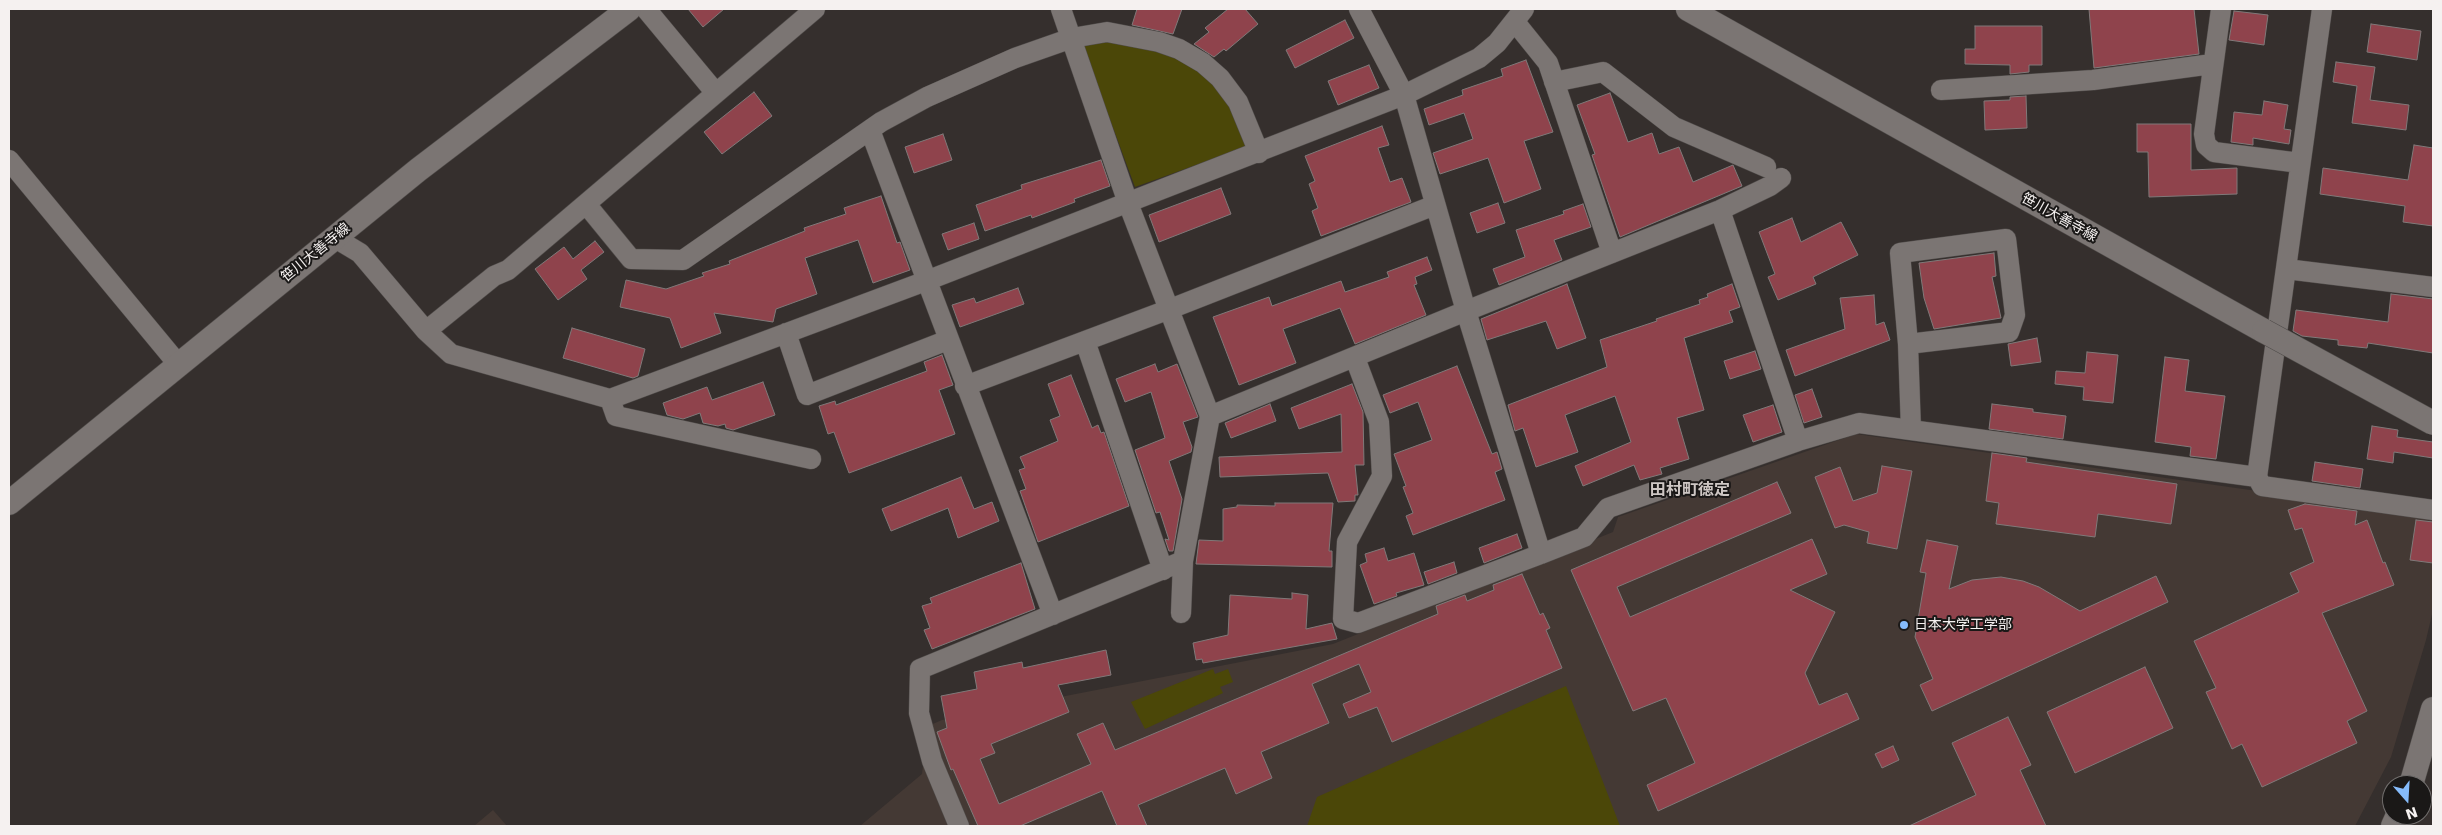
<!DOCTYPE html>
<meta charset="utf-8">
<style>
body{margin:0}
#map{position:relative;width:2442px;height:835px;overflow:hidden;background:#352f2d;font-family:"DejaVu Sans",sans-serif}
canvas{display:block}
.frame{position:absolute;inset:0;border:10px solid #f5f1f0;pointer-events:none}
.north{position:absolute;left:2382px;top:775px;width:50px;height:50px;box-sizing:border-box;background:#1a1817;border:1px solid #726f6e;border-radius:50%;rotate:161deg;font-size:14px;font-weight:700;line-height:20px;text-align:center;color:#f5f1f0}
.north::after{content:'';display:block;margin:auto;width:18px;height:22px;background:#85bbfb;clip-path:polygon(50% 0,100% 100%,50% 72%,0 100%)}
</style>
<div id="map">
<canvas width="2442" height="835"></canvas>
<div class="frame"></div>
<div class="north">N</div>
</div>
<script>
const context = document.querySelector('canvas').getContext('2d');
context.lineJoin = 'round';
function paint(path, color) { context.fillStyle = color; context.fill(path, 'evenodd'); }
const toPath = rows => new Path2D(rows.map(r => 'M' + r).join(''));
function stroke(path, color, width, dash) { context.strokeStyle = color; context.lineWidth = width; context.lineCap = dash ? 'butt' : 'round'; context.setLineDash(dash || []); context.stroke(path); }
function label(font, color, halo, rows, align = 'center') {
  context.font = font + ' "DejaVu Sans","Noto Sans JP",sans-serif'; context.lineWidth = 4; context.setLineDash([]); context.textBaseline = 'middle'; context.strokeStyle = halo; context.fillStyle = color; for (const [text, x, y, turn = 0] of rows) {
    context.save(); context.translate(x, y); context.rotate((+turn || 0) * Math.PI / 180); context.textAlign = isNaN(turn) ? turn : align; if (halo) context.strokeText(text, 0, 0); context.fillText(text, 0, 0); context.restore();
  }
}
paint(toPath([
 [1856,434,2433,516,2433,610,2426,640,2391,757,2355,826,860,826,922,774,928,726,942,720,1333,644,1613,532,1618,517],
 [493,810,507,826,474,826]
]), '#443934');
paint(toPath([
 [1116,41,1162,50,1215,80,1238,113,1246,147,1135,187,1082,44],
 [1213,669,1215,674,1228,669,1233,682,1220,687,1223,693,1145,729,1131,702],
 [1566,686,1620,826,1307,826,1317,797]
]), '#4b4708');
const building = toPath([
 [688,9,724,9,703,27,688,9],
 [1137,9,1182,9,1173,34,1132,25,1137,9],
 [1228,9,1245,9,1258,24,1226,51,1224,49,1214,57,1194,44,1209,32,1205,28,1228,9],
 [2089,9,2194,9,2199,54,2094,68,2089,9],
 [2234,11,2268,15,2264,45,2229,40,2234,11],
 [1345,20,1354,38,1295,68,1286,50,1345,20],
 [2371,24,2421,31,2417,60,2367,52,2371,24],
 [1975,26,2042,26,2042,65,2029,65,2029,72,2010,74,2010,65,1965,64,1965,49,1975,49,1975,26],
 [1526,60,1553,132,1524,141,1541,189,1504,203,1488,158,1440,174,1433,153,1473,139,1464,113,1429,125,1424,109,1463,95,1462,90,1503,76,1501,69,1526,60],
 [2336,62,2375,67,2370,100,2409,105,2406,130,2352,123,2357,86,2333,82,2336,62],
 [1369,65,1379,88,1338,105,1328,81,1369,65],
 [754,92,772,116,722,154,704,132,754,92],
 [1610,93,1628,142,1652,133,1659,154,1679,147,1693,182,1733,165,1742,186,1620,237,1592,155,1595,154,1577,105,1610,93],
 [2026,96,2027,128,1985,130,1984,101,2010,100,2010,97,2026,96],
 [2264,101,2288,105,2284,129,2291,130,2289,144,2253,138,2253,145,2231,142,2234,112,2262,115,2264,101],
 [2137,124,2191,124,2191,170,2237,168,2237,194,2149,197,2148,152,2137,152,2137,124],
 [1382,126,1389,145,1378,148,1390,182,1402,178,1411,202,1321,236,1312,211,1318,208,1309,184,1315,181,1305,156,1382,126],
 [943,134,952,160,914,173,905,147,943,134],
 [2414,145,2433,148,2433,226,2403,222,2405,206,2320,194,2323,168,2408,180,2414,145],
 [1101,160,1110,186,1074,199,1075,202,1051,211,1032,218,1031,215,985,231,976,205,1022,189,1021,185,1101,160],
 [1221,188,1231,214,1159,242,1149,215,1221,188],
 [881,196,897,243,900,242,910,270,873,283,858,240,805,258,817,294,776,309,773,322,714,313,721,333,681,348,670,318,620,307,626,280,666,289,704,276,702,273,730,264,729,261,805,231,804,228,846,214,844,208,881,196],
 [1498,203,1505,223,1477,233,1470,213,1498,203],
 [1583,204,1591,227,1554,240,1562,260,1499,285,1493,269,1525,257,1516,230,1564,214,1563,211,1583,204],
 [1792,218,1801,242,1841,222,1858,255,1813,277,1816,284,1778,300,1768,277,1775,274,1759,232,1792,218],
 [974,223,979,239,948,250,942,234,974,223],
 [595,241,604,252,581,270,587,279,558,300,535,269,564,247,573,259,595,241],
 [1994,253,1996,276,1992,277,2001,318,1934,329,1924,298,1919,263,1994,253],
 [1427,257,1432,270,1415,277,1417,284,1414,285,1426,315,1355,344,1340,308,1283,329,1296,363,1239,385,1213,317,1269,297,1272,306,1341,281,1345,292,1389,277,1387,272,1427,257],
 [1567,284,1586,338,1557,349,1546,321,1487,340,1481,319,1567,284],
 [1732,284,1740,307,1729,311,1733,322,1684,338,1704,410,1677,418,1689,459,1660,468,1662,474,1640,480,1634,465,1583,486,1575,466,1631,442,1615,396,1565,415,1578,452,1536,467,1523,428,1515,431,1508,405,1607,367,1600,340,1657,321,1656,319,1700,304,1699,300,1708,297,1707,294,1732,284],
 [1018,288,1024,304,960,327,952,305,974,298,976,303,1018,288],
 [2391,294,2433,299,2433,353,2368,343,2367,348,2338,345,2338,340,2302,336,2293,331,2296,310,2388,322,2391,294],
 [1874,295,1876,325,1884,322,1890,340,1795,376,1786,350,1845,329,1840,298,1874,295],
 [572,328,645,349,638,376,633,378,563,358,572,328],
 [2037,338,2041,362,2011,366,2008,344,2037,338],
 [1755,351,1761,369,1730,379,1724,361,1755,351],
 [2087,352,2118,355,2113,403,2083,400,2084,387,2055,384,2056,371,2085,373,2087,352],
 [942,355,953,385,939,390,955,434,849,473,834,432,828,434,819,406,835,401,836,405,927,371,924,362,942,355],
 [2165,357,2189,360,2185,391,2225,396,2216,459,2190,456,2191,447,2155,442,2165,357],
 [1155,364,1158,372,1177,364,1198,417,1183,422,1192,447,1191,452,1169,461,1182,499,1173,551,1169,551,1165,539,1169,540,1160,512,1156,513,1135,450,1165,438,1151,392,1125,402,1116,379,1155,364],
 [1457,366,1492,454,1497,452,1502,469,1495,472,1505,500,1413,535,1406,516,1413,513,1403,487,1406,486,1394,454,1432,440,1418,402,1390,413,1383,395,1457,366],
 [1071,375,1092,428,1098,425,1101,433,1104,432,1129,506,1038,542,1020,491,1026,489,1019,470,1025,468,1020,457,1058,441,1050,420,1060,416,1048,384,1071,375],
 [763,382,775,415,733,430,726,428,725,424,718,426,703,423,700,413,683,419,667,415,663,403,707,387,712,400,763,382],
 [1352,384,1363,412,1364,465,1355,465,1358,495,1355,495,1355,501,1338,502,1328,473,1220,477,1219,457,1342,452,1341,414,1299,429,1291,408,1352,384],
 [1812,389,1822,417,1804,423,1795,395,1812,389],
 [1270,404,1276,421,1231,438,1225,423,1270,404],
 [1992,404,2033,409,2033,412,2066,416,2063,439,1989,429,1992,404],
 [1773,405,1782,432,1753,442,1743,415,1773,405],
 [2372,426,2398,430,2397,437,2433,442,2433,458,2394,452,2393,463,2367,459,2372,426],
 [1992,453,2027,458,2026,462,2177,484,2171,524,2098,514,2095,537,1996,524,1999,503,1986,501,1992,453],
 [2315,462,2363,469,2360,488,2312,481,2315,462],
 [1882,466,1912,471,1897,549,1867,543,1869,532,1844,525,1835,528,1815,477,1840,467,1853,501,1877,493,1882,466],
 [961,477,974,509,992,502,999,521,958,538,948,508,891,531,882,509,961,477],
 [1777,482,1791,513,1617,587,1630,617,1812,539,1827,574,1790,590,1835,612,1805,673,1819,705,1847,693,1859,719,1658,811,1647,785,1695,763,1666,698,1633,711,1571,570,1777,482],
 [1275,503,1333,503,1329,551,1332,551,1332,567,1196,564,1199,540,1223,541,1223,509,1237,507,1237,505,1275,506,1275,503],
 [2305,504,2357,511,2355,525,2367,520,2383,563,2385,562,2394,585,2322,613,2367,711,2347,721,2357,743,2262,787,2242,744,2232,749,2206,692,2216,688,2194,641,2299,592,2290,573,2314,562,2302,528,2295,530,2288,510,2305,504],
 [2416,520,2433,522,2433,563,2410,560,2416,520],
 [1517,534,1522,548,1484,563,1479,548,1517,534],
 [1927,540,1958,546,1949,589,1972,580,2001,577,2023,581,2039,587,2080,611,2156,576,2168,602,1932,711,1920,685,1933,679,1915,637,1926,573,1920,572,1927,540],
 [1384,548,1388,561,1414,553,1424,585,1396,593,1397,596,1374,604,1360,565,1367,562,1365,554,1384,548],
 [1454,562,1457,573,1428,584,1424,572,1454,562],
 [1021,563,1035,609,932,649,924,630,930,628,922,606,932,603,930,598,1021,563],
 [1522,574,1540,615,1543,613,1550,628,1546,630,1562,668,1392,742,1377,707,1349,718,1343,704,1371,692,1359,664,1312,684,1329,723,1261,752,1272,778,1236,794,1225,768,1138,805,1147,826,1117,826,1102,791,1020,826,978,826,953,769,951,770,937,732,947,728,941,696,977,689,974,672,1022,662,1023,668,1106,650,1111,675,1058,685,1069,712,991,744,995,753,980,759,999,804,1091,764,1077,734,1103,723,1115,750,1438,614,1436,606,1465,595,1467,601,1494,590,1493,585,1522,574],
 [1292,593,1308,595,1306,629,1332,623,1337,639,1203,663,1202,659,1196,660,1193,643,1228,635,1230,595,1292,599,1292,593],
 [2145,667,2173,728,2075,773,2047,712,2145,667],
 [2008,717,2031,765,2020,770,2046,826,1909,826,1976,795,1952,743,2008,717],
 [1893,746,1899,760,1882,768,1875,754,1893,746]
]);
paint(building, '#8f434c');
stroke(building, '#807979', 1);
const minor = toPath([
 [646,9,715,92],
 [1061,9,1128,203,1210,416],
 [1359,9,1404,95,1466,311,1541,554,1584,537,1608,508,1798,441,1859,423,2257,477],
 [2221,9,2204,134,2206,145,2214,152,2300,163],
 [2322,9,2257,477,2262,486,2433,510],
 [1515,22,1548,63,1612,253],
 [1554,82,1603,72,1674,127,1766,167],
 [1941,90,2093,80,2212,64],
 [870,130,1053,615],
 [9,160,178,364],
 [586,204,631,259,683,260,881,122,927,97,1015,58,1072,38,1107,32,1159,42,1179,49,1203,63,1220,78,1238,102,1259,153],
 [1720,210,1798,441],
 [335,238,360,253,426,331,494,276,508,270,815,9],
 [2286,269,2433,287],
 [426,331,451,354,610,399,926,281,1404,95,1479,58,1497,43,1524,9],
 [786,333,807,395,948,340],
 [1085,341,1163,570],
 [1908,344,2009,332,2015,315,2006,239,1900,253,1908,344,1911,430],
 [1355,358,1379,422,1382,476,1347,542,1343,619,1358,623,1541,554],
 [965,386,1170,309,1435,205],
 [610,399,616,416,811,459],
 [1181,613,1183,561],
 [959,826,932,761,919,713,920,669,1183,561,1210,416,1466,311,1720,210,1770,186,1781,178]
]);
const tertiary = toPath([
 [1688,9,2264,331],
 [9,503,418,170,629,9],
 [2411,785,2433,709],
 [2393,826,2398,815]
]);
stroke(minor, '#504c4a', 21);
stroke(tertiary, '#504c4a', 25);
stroke(minor, '#7b7573', 20);
stroke(tertiary, '#7b7573', 24);
const tertiaryBridge = toPath([
 [2264,331,2433,423]
]);
stroke(tertiaryBridge, '#504c4a', 25, []);
stroke(tertiaryBridge, '#7b7573', 24);
for (const [x, y, r, color] of [
 [1904,625,5,"#85bbfb"]
]) { const dot = new Path2D(); dot.arc(x, y, r, 0, 2 * Math.PI); context.fillStyle = color; context.fill(dot); stroke(dot, '#1a1817', 2); }
label('14px', '#f5f1f0', '#1a1817', [
 ["笹川大善寺線",2059,218,29],
 ["笹川大善寺線",316,253,-39]
]);
label('14px', '#f5f1f0', '#1a1817', [
 ["日本大学工学部",1914,625]
], 'left');
label('bold 16px', '#cec7c4', '#1a1817', [
 ["田村町徳定",1690,491]
]);
</script>
